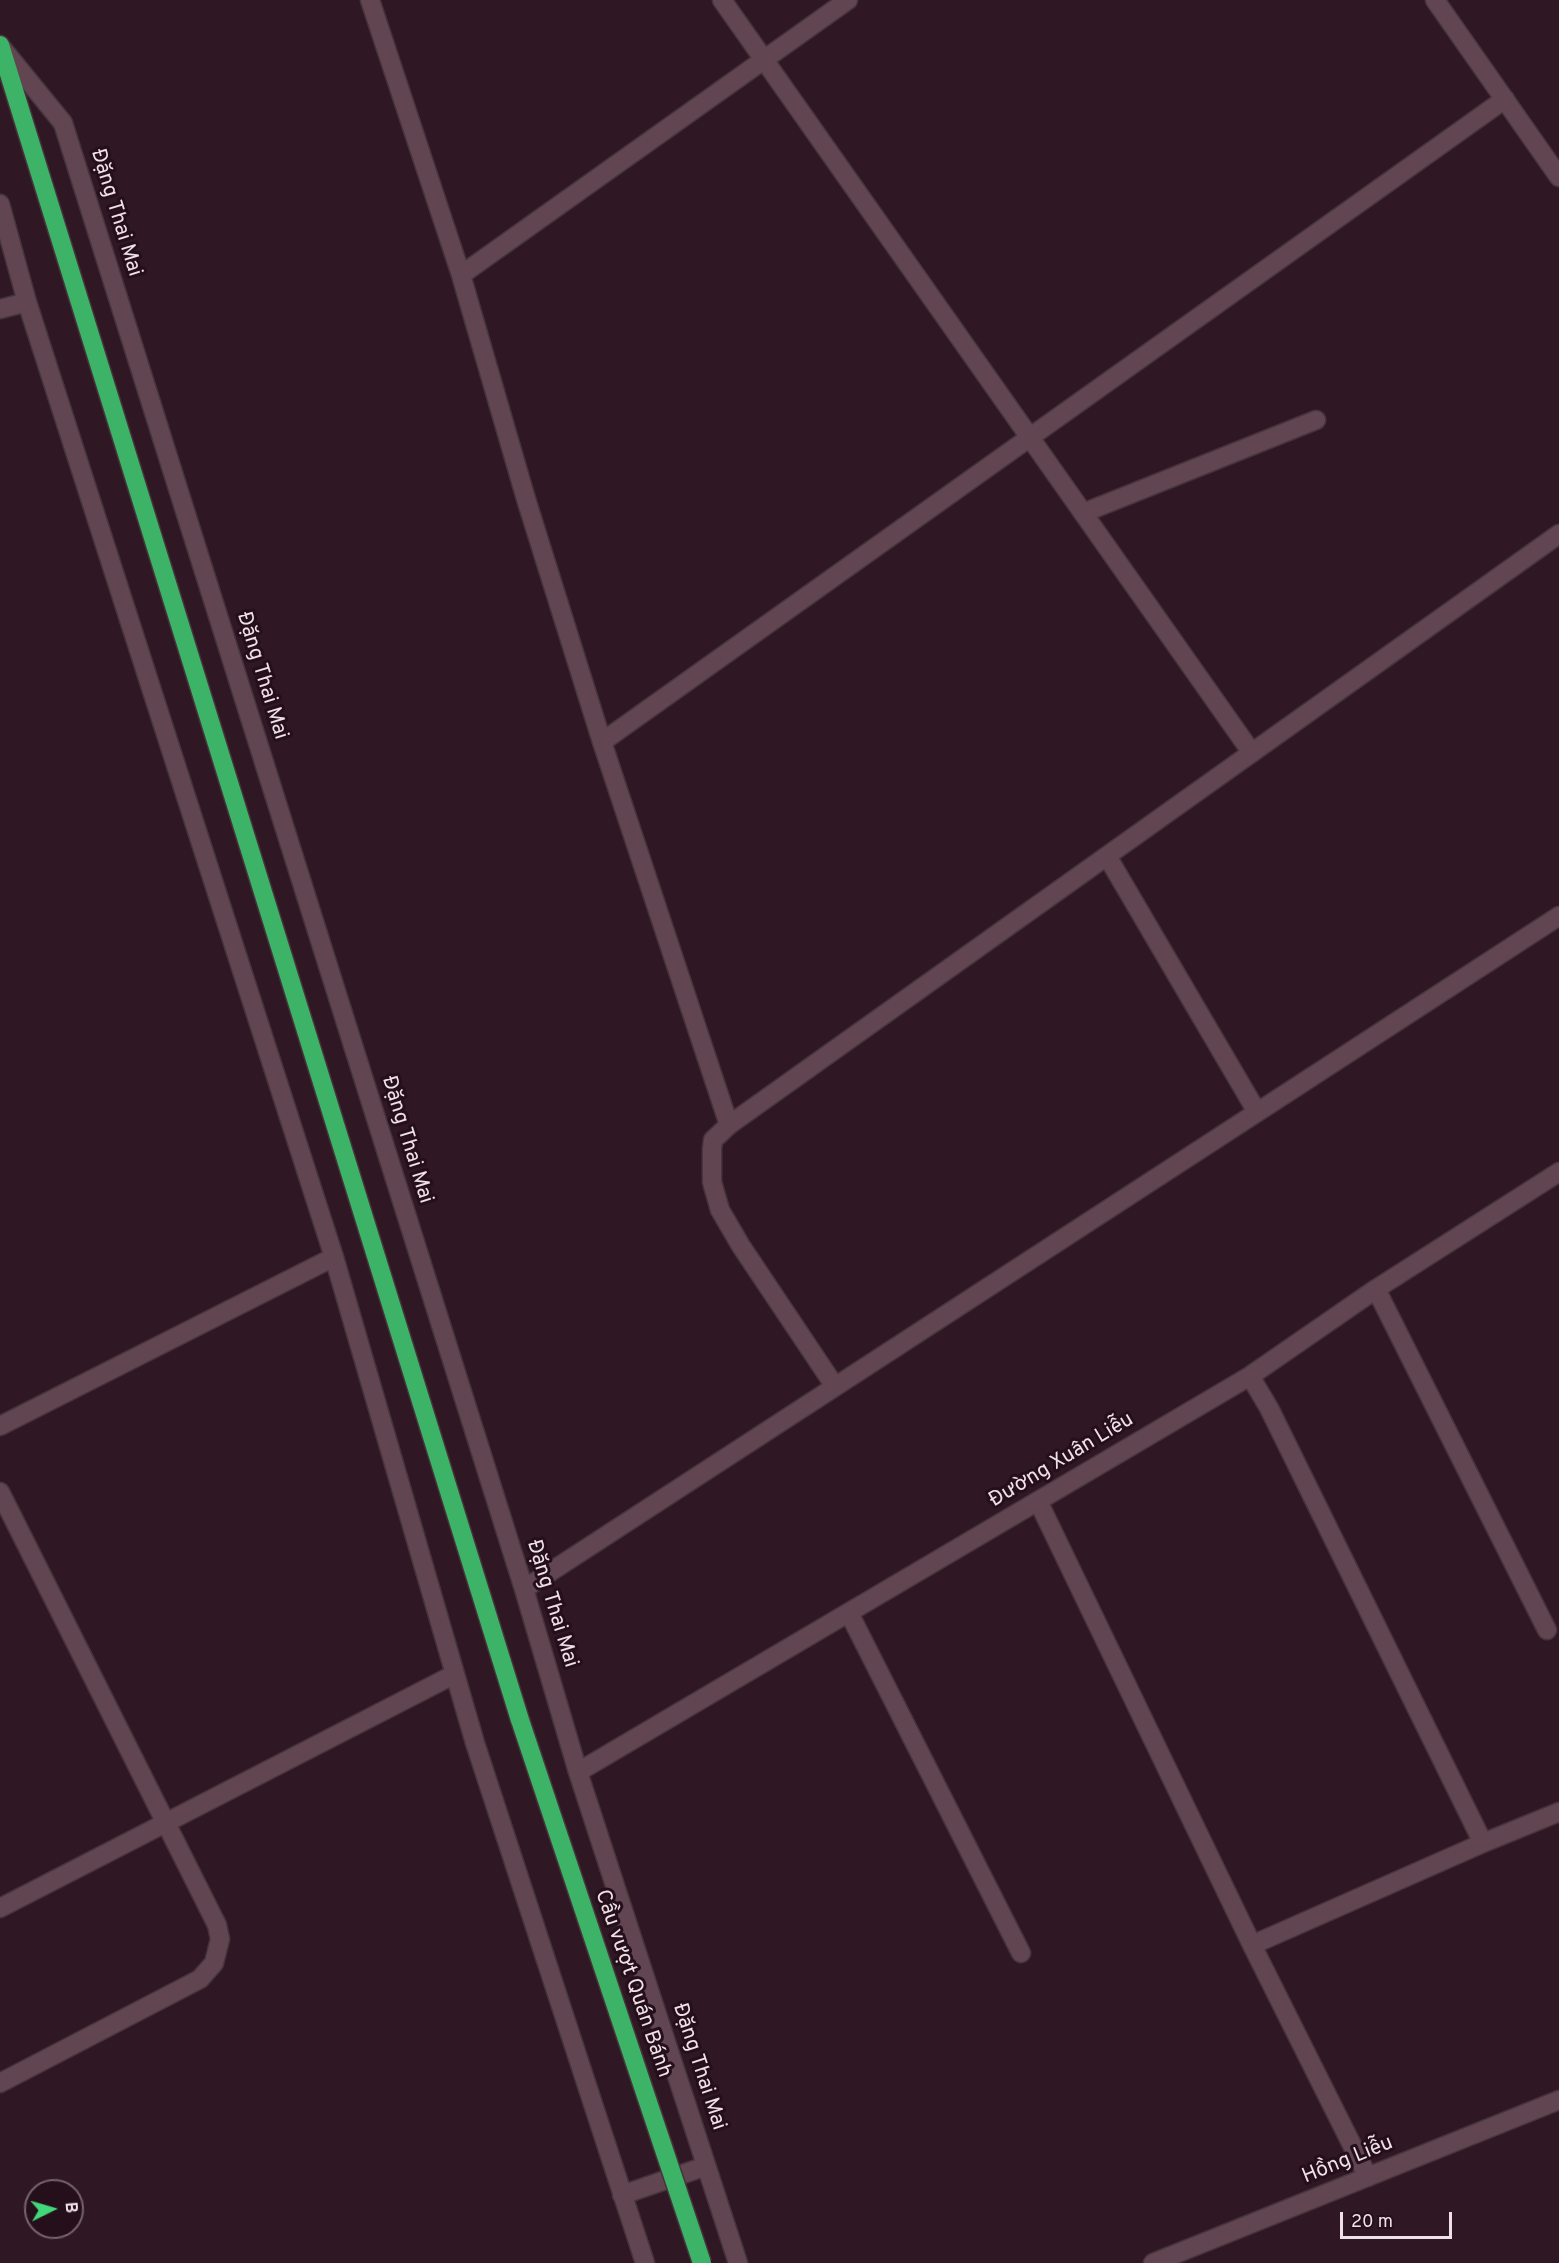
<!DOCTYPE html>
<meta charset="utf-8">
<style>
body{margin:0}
#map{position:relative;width:1559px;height:2263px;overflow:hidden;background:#2f1823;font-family:Overpass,sans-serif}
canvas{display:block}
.north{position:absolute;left:24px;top:2179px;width:60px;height:60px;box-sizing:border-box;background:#250f1a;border:2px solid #76636c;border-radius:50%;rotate:85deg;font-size:16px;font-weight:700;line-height:24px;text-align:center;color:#f0e0e7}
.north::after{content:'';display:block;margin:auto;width:21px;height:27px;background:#42d77b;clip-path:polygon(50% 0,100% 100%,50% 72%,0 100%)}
.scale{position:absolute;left:1340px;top:2212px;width:112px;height:27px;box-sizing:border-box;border:3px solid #f0e0e7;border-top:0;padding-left:8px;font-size:18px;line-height:21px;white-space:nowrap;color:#f0e0e7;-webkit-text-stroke:4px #250f1a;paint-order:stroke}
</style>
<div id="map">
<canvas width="1559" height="2263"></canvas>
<div class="north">B</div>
<div class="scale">20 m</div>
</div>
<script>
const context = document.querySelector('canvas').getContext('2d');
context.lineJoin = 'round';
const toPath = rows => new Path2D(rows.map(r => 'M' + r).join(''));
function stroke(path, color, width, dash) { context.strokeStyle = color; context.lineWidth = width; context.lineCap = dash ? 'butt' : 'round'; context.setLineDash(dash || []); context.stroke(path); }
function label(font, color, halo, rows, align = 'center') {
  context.font = font + ' Overpass,sans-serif'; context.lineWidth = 6; context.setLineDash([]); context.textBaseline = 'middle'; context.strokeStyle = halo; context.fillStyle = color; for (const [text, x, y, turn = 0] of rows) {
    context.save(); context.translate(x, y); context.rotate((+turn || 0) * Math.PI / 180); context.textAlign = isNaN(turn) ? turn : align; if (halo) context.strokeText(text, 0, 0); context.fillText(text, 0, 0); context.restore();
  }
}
const minor = toPath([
 [370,0,461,275,526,499,602,742,729,1125,713,1140,712,1149,712,1182,720,1210,741,1246,834,1385],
 [722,0,1252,753],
 [1435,0,1559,177],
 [1,47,63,123,524,1589,578,1772,738,2263],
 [0,204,27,302,334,1257,475,1743,645,2263],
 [461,275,848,0],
 [0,309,27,302],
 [1083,513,1316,420],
 [602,742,1505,99],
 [1107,856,1257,1112],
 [729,1125,1559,534],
 [1376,1289,1547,1630],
 [1250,1376,1269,1408,1483,1843],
 [0,1426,334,1257],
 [0,1492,217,1925,220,1939,214,1963,200,1979,0,2083],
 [1038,1501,1252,1945,1368,2177],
 [524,1589,1559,916],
 [849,1613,1021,1953],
 [578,1772,1250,1376,1376,1289,1559,1172],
 [0,1908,455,1674],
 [1252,1945,1483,1843,1559,1812],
 [622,2195,706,2166],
 [1153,2263,1559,2100]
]);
const highway = toPath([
 [0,45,520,1720]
]);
stroke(minor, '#46343c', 21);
stroke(highway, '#46343c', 21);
stroke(minor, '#614652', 18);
stroke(highway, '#3db368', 18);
const highwayBridge = toPath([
 [520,1720,702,2263]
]);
stroke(highwayBridge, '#46343c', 21, []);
stroke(highwayBridge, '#3db368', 18);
label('21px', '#f0e0e7', '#250f1a', [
 ["Đặng Thai Mai",115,213,73],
 ["Đặng Thai Mai",261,676,73],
 ["Đặng Thai Mai",406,1140,73],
 ["Đường Xuân Liễu",1062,1461,-31],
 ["Đặng Thai Mai",551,1604,73],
 ["Cầu vượt Quán Bánh",632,1984,71],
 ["Đặng Thai Mai",698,2067,72],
 ["Hồng Liễu",1348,2161,-22]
]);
</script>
